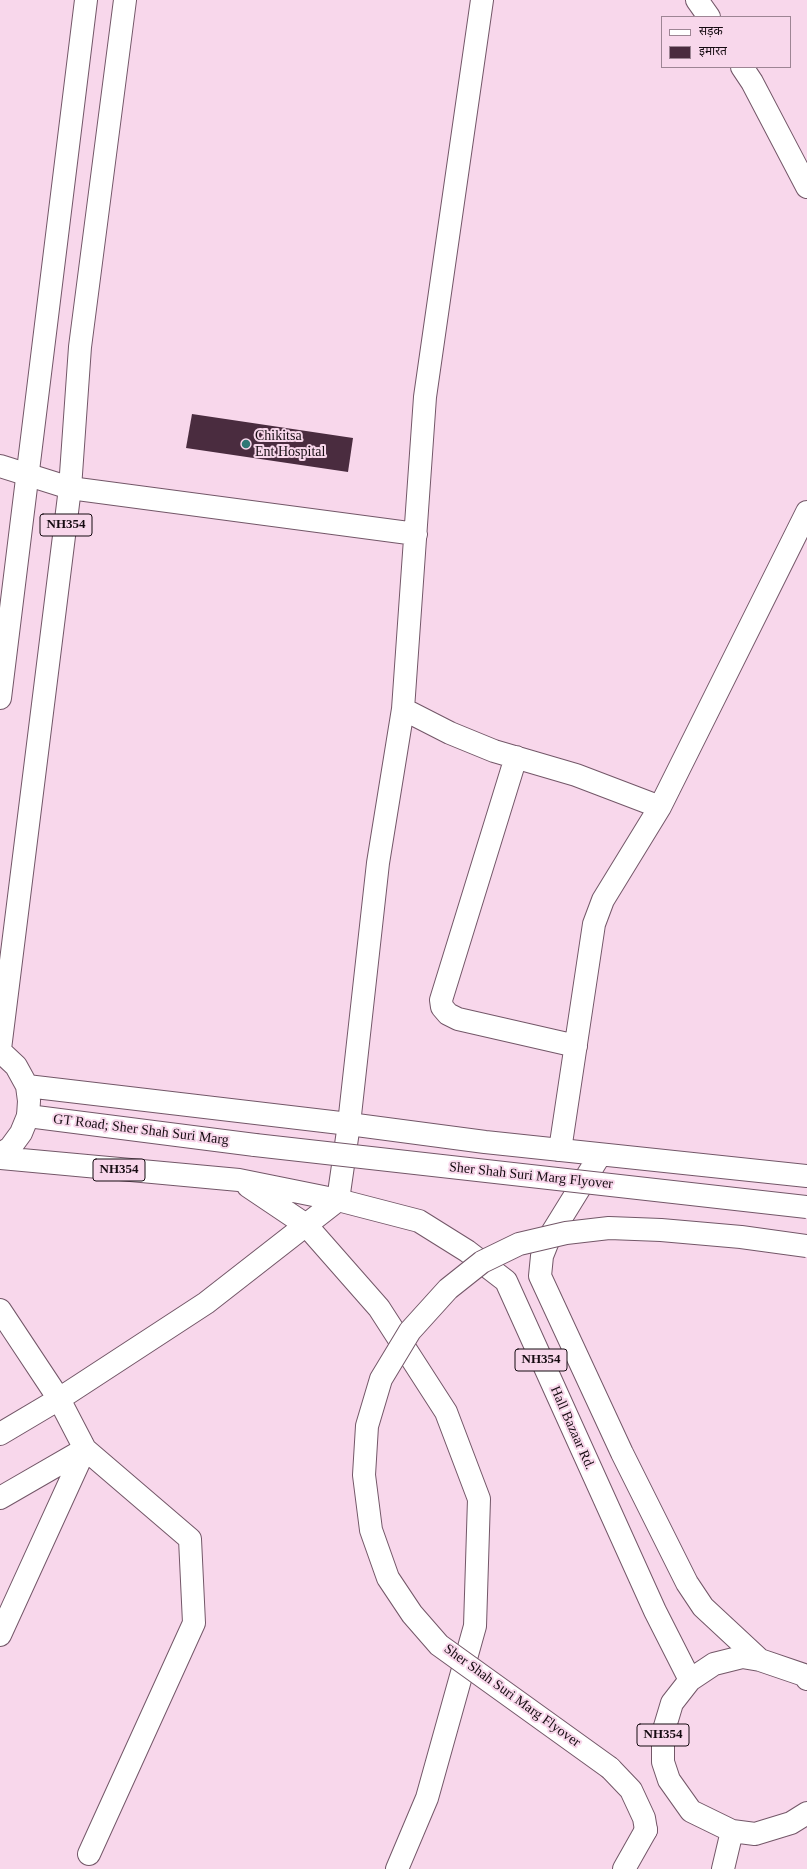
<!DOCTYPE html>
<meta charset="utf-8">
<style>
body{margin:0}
#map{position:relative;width:807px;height:1869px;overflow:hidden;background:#f8d7eb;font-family:Georgia,"Noto Sans Devanagari",serif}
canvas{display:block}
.legend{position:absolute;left:661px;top:16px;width:130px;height:52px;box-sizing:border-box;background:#f8d7eb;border:1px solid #9d8594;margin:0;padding:5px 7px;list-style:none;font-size:12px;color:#150b11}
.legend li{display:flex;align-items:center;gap:8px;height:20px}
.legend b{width:20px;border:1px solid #9d8594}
</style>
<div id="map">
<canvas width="807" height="1869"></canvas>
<ul class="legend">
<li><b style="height:5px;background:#fff"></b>सड़क</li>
<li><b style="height:11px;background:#4a2c3f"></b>इमारत</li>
</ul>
</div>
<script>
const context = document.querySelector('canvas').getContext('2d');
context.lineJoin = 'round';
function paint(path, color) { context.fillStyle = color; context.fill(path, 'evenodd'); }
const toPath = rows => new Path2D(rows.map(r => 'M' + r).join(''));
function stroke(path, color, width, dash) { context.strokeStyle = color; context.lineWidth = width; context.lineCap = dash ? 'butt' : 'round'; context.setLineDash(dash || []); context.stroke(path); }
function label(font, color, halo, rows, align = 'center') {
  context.font = font + ' Georgia,serif'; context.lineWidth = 4; context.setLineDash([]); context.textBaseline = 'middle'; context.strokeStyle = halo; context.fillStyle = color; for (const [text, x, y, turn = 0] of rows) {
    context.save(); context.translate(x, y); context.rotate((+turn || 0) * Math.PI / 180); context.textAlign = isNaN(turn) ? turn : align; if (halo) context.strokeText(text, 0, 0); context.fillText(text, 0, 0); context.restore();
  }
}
paint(toPath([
 [192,414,353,438,348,472,186,448]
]), '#4a2c3f');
const minor = toPath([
 [697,0,709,17],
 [742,67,752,82,807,187],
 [70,488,416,534],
 [403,709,450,733,494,751,576,775,660,807],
 [516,757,441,1000,442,1007,448,1014,458,1019,576,1046],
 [560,1150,594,924,603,900,660,807,807,512],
 [0,1310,59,1399,85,1449,0,1635],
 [0,1434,59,1399,206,1303,338,1200,349,1124,378,863,403,709,425,397,482,0],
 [0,1498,85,1449,190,1539,194,1623,89,1854]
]);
const tertiary = toPath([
 [0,466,70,488]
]);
const primary = toPath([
 [28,1116,255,1145],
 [610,1768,631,1790,644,1818,646,1830]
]);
const trunk = toPath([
 [0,698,86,0],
 [0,1049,70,488,80,347,125,0],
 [0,1051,16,1066,27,1086,29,1101,28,1116,21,1133,10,1148,0,1154],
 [27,1086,349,1124,485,1142,807,1176],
 [600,1155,550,1236,542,1256,540,1276,622,1453,687,1583,703,1607,760,1660],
 [0,1158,239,1180,338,1200,419,1221,467,1251,506,1281,655,1611,690,1680],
 [248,1186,306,1225,379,1308,446,1412,479,1499,475,1626,427,1798,397,1869],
 [807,1679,804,1675,760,1660,742,1657,714,1664,690,1680,672,1703,663,1733,663,1762,669,1780,691,1811,732,1831,755,1834,791,1823,807,1813],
 [624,1869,646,1830],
 [723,1869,732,1831]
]);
stroke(minor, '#735768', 24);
stroke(tertiary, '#735768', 24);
stroke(primary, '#735768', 24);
stroke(trunk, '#735768', 24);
stroke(minor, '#fff', 22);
stroke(tertiary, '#fff', 22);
stroke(primary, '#fff', 22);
stroke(trunk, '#fff', 22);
const primaryBridge = toPath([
 [255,1145,807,1207],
 [610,1768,439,1645,412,1614,388,1578,371,1530,364,1475,367,1426,381,1379,410,1331,448,1289,482,1262,519,1244,566,1233,609,1228,661,1230,741,1237,807,1246]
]);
stroke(primaryBridge, '#735768', 24, []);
stroke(primaryBridge, '#fff', 22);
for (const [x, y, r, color] of [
 [246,444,5,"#2f7875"]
]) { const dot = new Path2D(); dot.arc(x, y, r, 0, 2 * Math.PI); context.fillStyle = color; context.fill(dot); stroke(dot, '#f8d7eb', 1.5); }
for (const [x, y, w] of [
 [66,525,52],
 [119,1170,52],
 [541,1360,52],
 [663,1735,52]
]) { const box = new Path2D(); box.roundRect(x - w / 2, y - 11, w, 22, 3); context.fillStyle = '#f8d7eb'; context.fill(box); stroke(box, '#150b11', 1); }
label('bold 13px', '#150b11', null, [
 ["NH354",66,525],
 ["NH354",119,1170],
 ["NH354",541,1360],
 ["NH354",663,1735]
]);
label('14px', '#150b11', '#f8d7eb', [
 ["Chikitsa",255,436],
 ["Ent Hospital",255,452]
], 'left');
label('14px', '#150b11', '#f8d7eb', [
 ["GT Road; Sher Shah Suri Marg",141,1130,7],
 ["Sher Shah Suri Marg Flyover",531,1176,6],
 ["Hall Bazaar Rd.",572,1428,66],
 ["Sher Shah Suri Marg Flyover",512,1696,36]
]);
</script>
